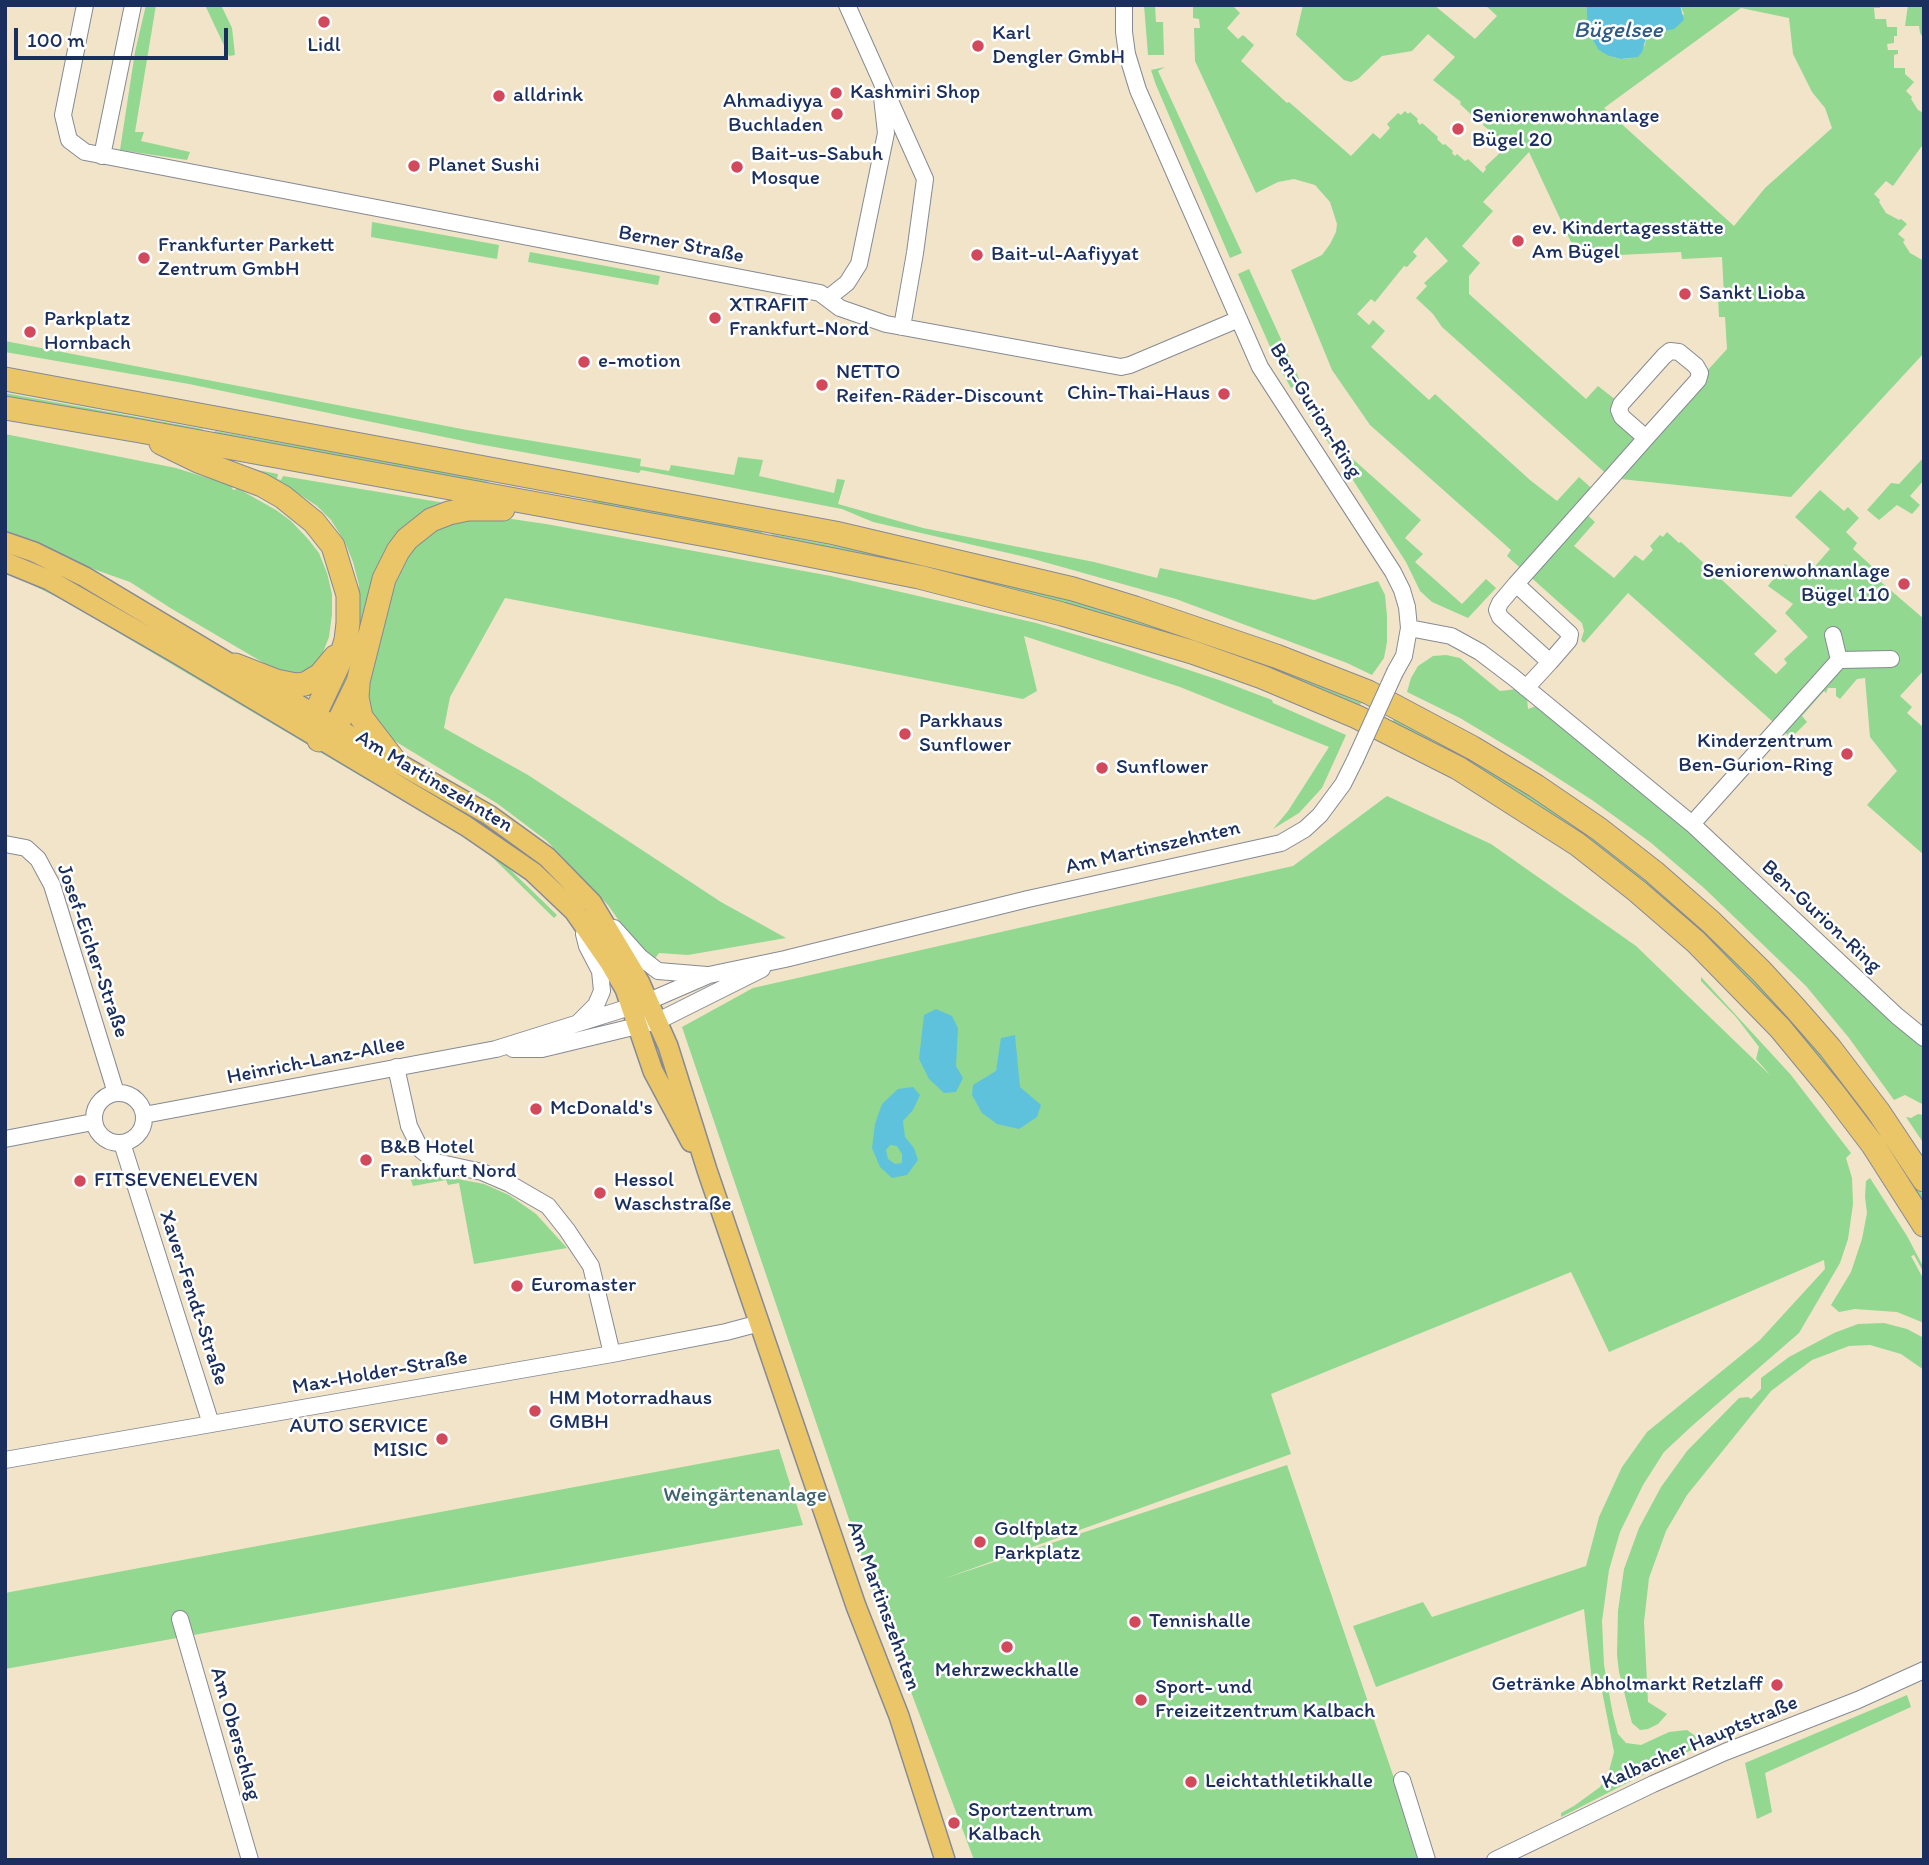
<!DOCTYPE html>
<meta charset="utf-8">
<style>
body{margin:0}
#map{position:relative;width:1929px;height:1865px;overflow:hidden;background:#f1e4c9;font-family:Itim,sans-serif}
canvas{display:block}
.frame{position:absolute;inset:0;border:7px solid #1b2f5e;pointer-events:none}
.scale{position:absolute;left:14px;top:28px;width:214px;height:32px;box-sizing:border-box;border:4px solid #1b2f5e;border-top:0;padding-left:9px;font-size:21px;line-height:24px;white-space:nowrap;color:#1b2f5e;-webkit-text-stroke:5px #fff;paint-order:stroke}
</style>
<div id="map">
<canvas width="1929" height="1865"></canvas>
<div class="frame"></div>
<div class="scale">100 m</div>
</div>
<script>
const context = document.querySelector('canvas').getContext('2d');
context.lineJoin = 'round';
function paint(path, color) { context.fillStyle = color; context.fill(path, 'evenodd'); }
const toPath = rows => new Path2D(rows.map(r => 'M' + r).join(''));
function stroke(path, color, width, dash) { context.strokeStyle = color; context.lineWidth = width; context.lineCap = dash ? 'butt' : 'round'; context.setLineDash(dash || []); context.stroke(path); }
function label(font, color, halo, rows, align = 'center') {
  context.font = font + ' Itim,sans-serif'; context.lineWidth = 5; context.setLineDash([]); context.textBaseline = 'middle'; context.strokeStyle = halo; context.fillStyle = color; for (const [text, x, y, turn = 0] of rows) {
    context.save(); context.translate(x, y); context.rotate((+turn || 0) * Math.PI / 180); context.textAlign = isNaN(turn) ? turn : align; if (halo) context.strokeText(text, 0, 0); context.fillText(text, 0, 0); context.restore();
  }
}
paint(toPath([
 [146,5,156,5,135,132,144,132,141,141,190,152,187,160,120,150,135,52],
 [205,5,221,5,232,28,235,55,229,56],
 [1144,5,1155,5,1156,22,1163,22,1164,55,1148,55],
 [1193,5,1232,5,1240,13,1227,28,1238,39,1243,35,1254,45,1241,61,1287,103,1289,102,1351,156,1373,133,1380,139,1390,128,1387,124,1398,113,1401,115,1405,111,1408,114,1410,112,1418,119,1417,121,1420,125,1422,123,1438,137,1437,139,1443,145,1445,144,1453,151,1452,153,1455,156,1457,154,1465,161,1468,159,1483,173,1486,169,1485,167,1504,149,1489,135,1491,132,1483,125,1484,123,1479,122,1460,104,1461,102,1433,80,1455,57,1428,34,1412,51,1382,56,1358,79,1351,82,1344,80,1296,35,1303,5,1434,5,1475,39,1497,16,1485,5,1586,5,1587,14,1609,56,1621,59,1631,58,1645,45,1646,38,1652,33,1666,29,1684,14,1680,5,1880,5,1880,8,1874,8,1875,19,1886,19,1887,27,1897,27,1897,36,1894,36,1894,43,1887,44,1888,50,1898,50,1898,54,1894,55,1894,68,1905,68,1905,74,1914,82,1906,91,1912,97,1911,99,1918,110,1924,113,1924,143,1893,186,1886,181,1874,194,1880,200,1879,202,1886,213,1899,220,1901,219,1907,224,1898,234,1905,240,1903,242,1910,253,1924,261,1924,353,1791,497,1611,478,1442,327,1433,314,1416,298,1427,286,1424,283,1448,261,1426,237,1413,252,1417,256,1407,267,1404,266,1375,302,1371,299,1357,314,1369,325,1373,320,1385,331,1371,347,1429,400,1435,394,1530,480,1557,501,1579,477,1597,493,1582,510,1595,522,1574,546,1614,578,1635,555,1643,561,1653,550,1650,546,1660,535,1663,537,1667,532,1679,543,1681,542,1777,631,1754,654,1776,674,1787,663,1784,659,1808,637,1785,613,1793,604,1768,586,1785,564,1803,580,1830,549,1795,517,1820,490,1844,511,1848,507,1859,518,1846,532,1857,543,1853,549,1876,570,1874,573,1882,580,1881,582,1924,619,1924,670,1900,696,1912,707,1907,713,1924,728,1924,855,1867,805,1897,771,1870,737,1865,678,1857,679,1840,699,1836,696,1836,688,1828,688,1826,693,1824,691,1802,716,1807,722,1791,738,1628,593,1584,643,1581,640,1584,631,1582,623,1507,556,1511,550,1370,425,1332,370,1291,270,1322,255,1330,244,1336,232,1337,224,1330,202,1315,185,1294,179,1278,182,1256,193,1195,61,1194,28,1200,28,1199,19,1193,18],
 [1741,8,1789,18,1793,54,1812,92,1825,108,1832,128,1765,188,1734,226,1604,108],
 [1529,152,1578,257,1681,252,1682,259,1722,257,1724,296,1718,296,1719,317,1725,317,1727,349,1646,438,1621,404,1598,386,1586,399,1469,294,1469,276,1480,263,1462,246,1493,211,1483,202],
 [1908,5,1924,5,1924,39,1920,33,1919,26,1905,26],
 [1165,67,1158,71,1242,253,1230,258,1156,85,1151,70],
 [372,222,499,245,497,259,371,237],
 [530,252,660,276,658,285,528,262],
 [1249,269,1301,383,1291,388,1279,367,1238,274],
 [5,341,467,430,641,459,640,466,669,471,671,465,734,475,738,457,763,460,759,476,834,493,837,479,845,480,838,504,923,528,1094,562,1157,578,1160,568,1314,600,1378,581,1385,595,1387,616,1387,642,1384,658,1372,675,1347,663,1176,599,1030,558,873,522,842,509,641,470,639,473,478,444,189,384,5,352],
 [5,393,203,429,203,433,5,397],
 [1306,395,1337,444,1332,448,1299,399],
 [215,431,451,473,490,482,482,483,214,435],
 [5,434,176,468,233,486,232,489,235,490,237,488,276,510,291,521,308,539,319,553,327,573,332,594,332,614,329,637,322,655,325,658,322,661,300,674,274,669,172,609,130,582,82,565,33,540,5,531],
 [1345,452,1421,520,1405,538,1423,554,1415,562,1462,604,1486,579,1496,588,1468,618,1432,602,1420,591,1406,562,1338,457],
 [1924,457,1924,480,1910,496,1920,505,1912,514,1897,505,1879,520,1867,510,1891,483,1899,484],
 [252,469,278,474,277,479,281,480,283,476,451,504,417,521,333,710,328,707,357,635,360,613,359,585,353,562,345,542,331,520,317,506,287,486,252,471],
 [594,500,659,511,762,532,761,535,599,505,592,502],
 [484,515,546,524,831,576,1036,623,1122,648,1222,681,1272,700,1273,703,1346,735,1322,788,1299,813,1273,829,1288,811,1329,747,1180,687,1024,636,1037,691,1023,699,505,598,450,697,444,728,528,775,721,902,786,938,688,955,659,953,654,960,638,948,608,905,547,841,498,804,380,732,368,711,366,694,393,575,417,540,453,520],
 [772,534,889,556,1022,587,1138,619,1246,656,1361,703,1359,708,1186,640,1098,613,1035,595,772,538],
 [18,578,43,585,371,778,369,781,65,601],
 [1446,655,1460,658,1500,691,1526,688,1528,709,1544,703,1924,1038,1924,1105,1905,1095,1894,1100,1849,1038,1806,986,1704,888,1650,842,1592,800,1525,757,1460,718,1407,692,1411,678,1418,666,1433,656],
 [1394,718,1473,761,1539,802,1614,854,1705,931,1775,1002,1829,1065,1909,1174,1924,1197,1924,1206,1755,988,1392,723],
 [373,780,493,853,557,915,554,918,490,855,473,842,372,782],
 [1387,796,1491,844,1636,946,1771,1076,1756,1059,1759,1047,1736,1017,1701,981,1701,977,1791,1075,1851,1153,1846,1158,1852,1178,1853,1204,1848,1239,1840,1263,1799,1333,1693,1425,1664,1452,1643,1485,1620,1532,1609,1570,1602,1621,1604,1665,1613,1715,1618,1734,1626,1743,1641,1745,1669,1732,1687,1730,1705,1743,1561,1817,1561,1813,1574,1806,1600,1787,1609,1771,1614,1752,1602,1691,1592,1682,1584,1609,1376,1687,1353,1626,1423,1602,1432,1617,1586,1566,1599,1517,1622,1467,1647,1432,1760,1340,1825,1269,1824,1260,1609,1352,1571,1272,1271,1394,1291,1454,943,1579,1287,1465,1422,1860,974,1860,874,1593,682,1027,753,988,1293,866],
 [1918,1114,1924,1115,1924,1144,1906,1117,1911,1118],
 [422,1168,442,1176,484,1184,509,1195,536,1214,567,1248,474,1264,459,1183,448,1185,446,1180,413,1186,411,1180],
 [1870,1178,1907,1236,1924,1268,1924,1273,1914,1255,1911,1256,1924,1280,1924,1323,1897,1312,1855,1309,1839,1312,1831,1305,1851,1272,1862,1239,1867,1213,1865,1197,1866,1181],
 [1884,1323,1907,1329,1924,1338,1924,1370,1901,1354,1870,1345,1849,1346,1812,1360,1771,1391,1687,1495,1666,1531,1649,1578,1644,1622,1648,1702,1667,1714,1658,1724,1648,1729,1640,1730,1632,1723,1619,1672,1617,1655,1618,1611,1624,1569,1639,1528,1661,1487,1687,1451,1739,1398,1748,1397,1751,1399,1761,1389,1761,1378,1789,1357,1834,1333,1858,1324],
 [779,1449,803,1525,5,1669,5,1593],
 [1907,1695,1911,1707,1765,1773,1772,1812,1757,1819,1745,1763]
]), '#92d891');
paint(toPath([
 [1586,5,1680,5,1684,20,1674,29,1652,33,1646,38,1642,52,1638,57,1621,59,1609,56,1599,50,1594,42,1588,25],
 [936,1009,952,1016,958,1028,956,1066,963,1078,956,1092,944,1093,929,1079,919,1059,924,1015],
 [1015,1035,1020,1087,1041,1105,1037,1117,1019,1129,997,1124,982,1113,972,1095,973,1085,996,1071,1001,1038],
 [913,1087,920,1095,913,1110,903,1121,905,1137,914,1148,918,1160,907,1175,892,1178,880,1167,872,1148,875,1124,882,1104,898,1089],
 [890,1145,897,1146,902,1154,902,1163,895,1164,888,1159,886,1150]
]), '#5ec2dc');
const minor = toPath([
 [85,5,63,115,69,140,85,152,820,293,840,308,886,324,1121,367,1130,365,1239,319],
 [847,5,925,179,915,253,902,327],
 [1124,5,1124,32,1127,54,1138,90,1260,367,1393,572,1402,590,1407,607,1409,628,1404,656,1395,672],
 [102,156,133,5],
 [828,298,847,283,859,264,886,133,882,97],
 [1516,584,1607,482,1646,438,1698,380,1700,373,1696,366,1679,352,1670,351,1664,356,1621,404,1619,410,1622,417,1646,438],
 [1409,628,1451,636,1480,652,1513,677,1692,824,1897,1016,1924,1038],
 [1833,635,1839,660],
 [1526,688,1550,662,1569,640,1570,634,1516,584,1500,603,1497,610,1500,617,1550,662],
 [1692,824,1839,660,1891,659],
 [5,844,26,848,38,859,52,885,116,1093],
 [614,928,640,957,658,971,707,975],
 [579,1022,596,1005,602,991,600,971,587,946,584,934],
 [513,1049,542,1049,658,1021,762,969],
 [396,1067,409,1126,421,1150,436,1162,482,1172,510,1184,548,1206,567,1230,591,1266,612,1354],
 '94 1118a25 25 0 1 1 50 0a25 25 0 1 1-50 0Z',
 [144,1115,496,1049,649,1001,709,975,785,959,1028,899,1281,843,1305,829,1320,815,1343,784,1355,760],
 [5,1139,93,1122],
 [122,1143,211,1424],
 [5,1460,612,1354,726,1332,760,1323],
 [180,1619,250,1860],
 [1402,1780,1427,1860],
 [1495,1860,1653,1784,1725,1752,1858,1700,1924,1670]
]);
const major = toPath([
 [5,542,34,552,85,577,354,738,489,815,547,857,592,903,640,983,668,1046,707,1170,856,1606,899,1716,945,1860],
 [5,562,49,580,176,653,466,826,533,872,574,911,610,963,625,989,653,1071,691,1142]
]);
const highway = toPath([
 [5,379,835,533,1073,589,1135,608,1276,656,1368,692,1473,748,1536,786,1599,829,1654,872,1711,922,1761,971,1795,1008,1830,1048,1878,1111,1924,1180],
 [5,408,140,431,728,539,919,577,1062,614,1192,652,1262,677,1357,717,1458,768,1577,844,1637,891,1696,942,1780,1028,1832,1091,1873,1145,1924,1225],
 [161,443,198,461,262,485,283,497,314,522,333,546,348,595,348,623,346,640,339,663,315,714,319,740,340,719,358,682,384,579,398,551,407,539,431,520,449,513,468,509,503,509],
 [235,665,276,681,296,685,305,684,320,675,335,657],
 [358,685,357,697,361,717,394,760]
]);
stroke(minor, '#868a94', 18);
stroke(major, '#868a94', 22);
stroke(highway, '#868a94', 25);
stroke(minor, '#fff', 16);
stroke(major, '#eac669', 19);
stroke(highway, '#eac669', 23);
const minorBridge = toPath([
 [1355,760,1395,672]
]);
stroke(minorBridge, '#868a94', 18, []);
stroke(minorBridge, '#fff', 16);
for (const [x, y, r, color] of [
 [324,22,7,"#d1495b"],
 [978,46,7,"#d1495b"],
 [836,93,7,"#d1495b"],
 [499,96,7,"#d1495b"],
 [837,114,7,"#d1495b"],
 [1458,129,7,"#d1495b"],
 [414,166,7,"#d1495b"],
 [737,167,7,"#d1495b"],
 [1518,241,7,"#d1495b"],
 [977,255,7,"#d1495b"],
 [144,258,7,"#d1495b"],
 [1685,294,7,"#d1495b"],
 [715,318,7,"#d1495b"],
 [30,332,7,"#d1495b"],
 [584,362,7,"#d1495b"],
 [822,385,7,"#d1495b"],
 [1224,394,7,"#d1495b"],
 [1904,584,7,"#d1495b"],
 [905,734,7,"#d1495b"],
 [1847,754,7,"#d1495b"],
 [1102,768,7,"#d1495b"],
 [536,1109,7,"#d1495b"],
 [366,1160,7,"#d1495b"],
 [80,1181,7,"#d1495b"],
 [600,1193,7,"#d1495b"],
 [517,1286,7,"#d1495b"],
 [535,1411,7,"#d1495b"],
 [442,1439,7,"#d1495b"],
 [980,1542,7,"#d1495b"],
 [1135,1622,7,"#d1495b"],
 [1007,1647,7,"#d1495b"],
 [1777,1685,7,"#d1495b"],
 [1141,1700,7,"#d1495b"],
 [1191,1782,7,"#d1495b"],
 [954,1823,7,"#d1495b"]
]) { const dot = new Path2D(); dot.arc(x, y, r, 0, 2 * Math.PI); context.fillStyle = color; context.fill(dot); stroke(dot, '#fff', 2.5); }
label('21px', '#1b2f5e', '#fff', [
 ["Karl",992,34],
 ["Dengler GmbH",992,58],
 ["Lidl",324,46,"center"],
 ["Kashmiri Shop",850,93],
 ["alldrink",513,96],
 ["Ahmadiyya",823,102,"right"],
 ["Buchladen",823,126,"right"],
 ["Seniorenwohnanlage",1472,117],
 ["Bügel 20",1472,141],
 ["Bait-us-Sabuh",751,155],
 ["Mosque",751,179],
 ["Planet Sushi",428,166],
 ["ev. Kindertagesstätte",1532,229],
 ["Am Bügel",1532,253],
 ["Frankfurter Parkett",158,246],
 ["Zentrum GmbH",158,270],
 ["Bait-ul-Aafiyyat",991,255],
 ["Sankt Lioba",1699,294],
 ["XTRAFIT",729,306],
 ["Frankfurt-Nord",729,330],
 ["Parkplatz",44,320],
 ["Hornbach",44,344],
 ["e-motion",598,362],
 ["NETTO",836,373],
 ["Reifen-Räder-Discount",836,397],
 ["Chin-Thai-Haus",1210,394,"right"],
 ["Seniorenwohnanlage",1890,572,"right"],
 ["Bügel 110",1890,596,"right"],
 ["Parkhaus",919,722],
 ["Sunflower",919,746],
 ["Kinderzentrum",1833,742,"right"],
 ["Ben-Gurion-Ring",1833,766,"right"],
 ["Sunflower",1116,768],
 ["McDonald's",550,1109],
 ["B&B Hotel",380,1148],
 ["Frankfurt Nord",380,1172],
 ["FITSEVENELEVEN",94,1181],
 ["Hessol",614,1181],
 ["Waschstraße",614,1205],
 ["Euromaster",531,1286],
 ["HM Motorradhaus",549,1399],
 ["GMBH",549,1423],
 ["AUTO SERVICE",428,1427,"right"],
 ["MISIC",428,1451,"right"],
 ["Golfplatz",994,1530],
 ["Parkplatz",994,1554],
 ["Tennishalle",1149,1622],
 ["Mehrzweckhalle",1007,1671,"center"],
 ["Getränke Abholmarkt Retzlaff",1763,1685,"right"],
 ["Sport- und",1155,1688],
 ["Freizeitzentrum Kalbach",1155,1712],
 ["Leichtathletikhalle",1205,1782],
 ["Sportzentrum",968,1811],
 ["Kalbach",968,1835]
], 'left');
label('21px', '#1b2f5e', '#fff', [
 ["Berner Straße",681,245,11],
 ["Ben-Gurion-Ring",1315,411,58],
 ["Am Martinszehnten",434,782,31],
 ["Am Martinszehnten",1153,848,-13],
 ["Ben-Gurion-Ring",1821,917,43],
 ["Josef-Eicher-Straße",92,951,71],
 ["Heinrich-Lanz-Allee",316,1061,-11],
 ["Xaver-Fendt-Straße",193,1298,72],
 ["Max-Holder-Straße",380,1373,-10],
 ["Am Martinszehnten",883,1606,70],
 ["Am Oberschlag",235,1734,74],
 ["Kalbacher Hauptstraße",1700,1743,-23]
]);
label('21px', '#3f626d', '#fff', [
 ["Weingärtenanlage",745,1496]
]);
label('italic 23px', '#2f5b84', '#fff', [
 ["Bügelsee",1618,31]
]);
</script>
